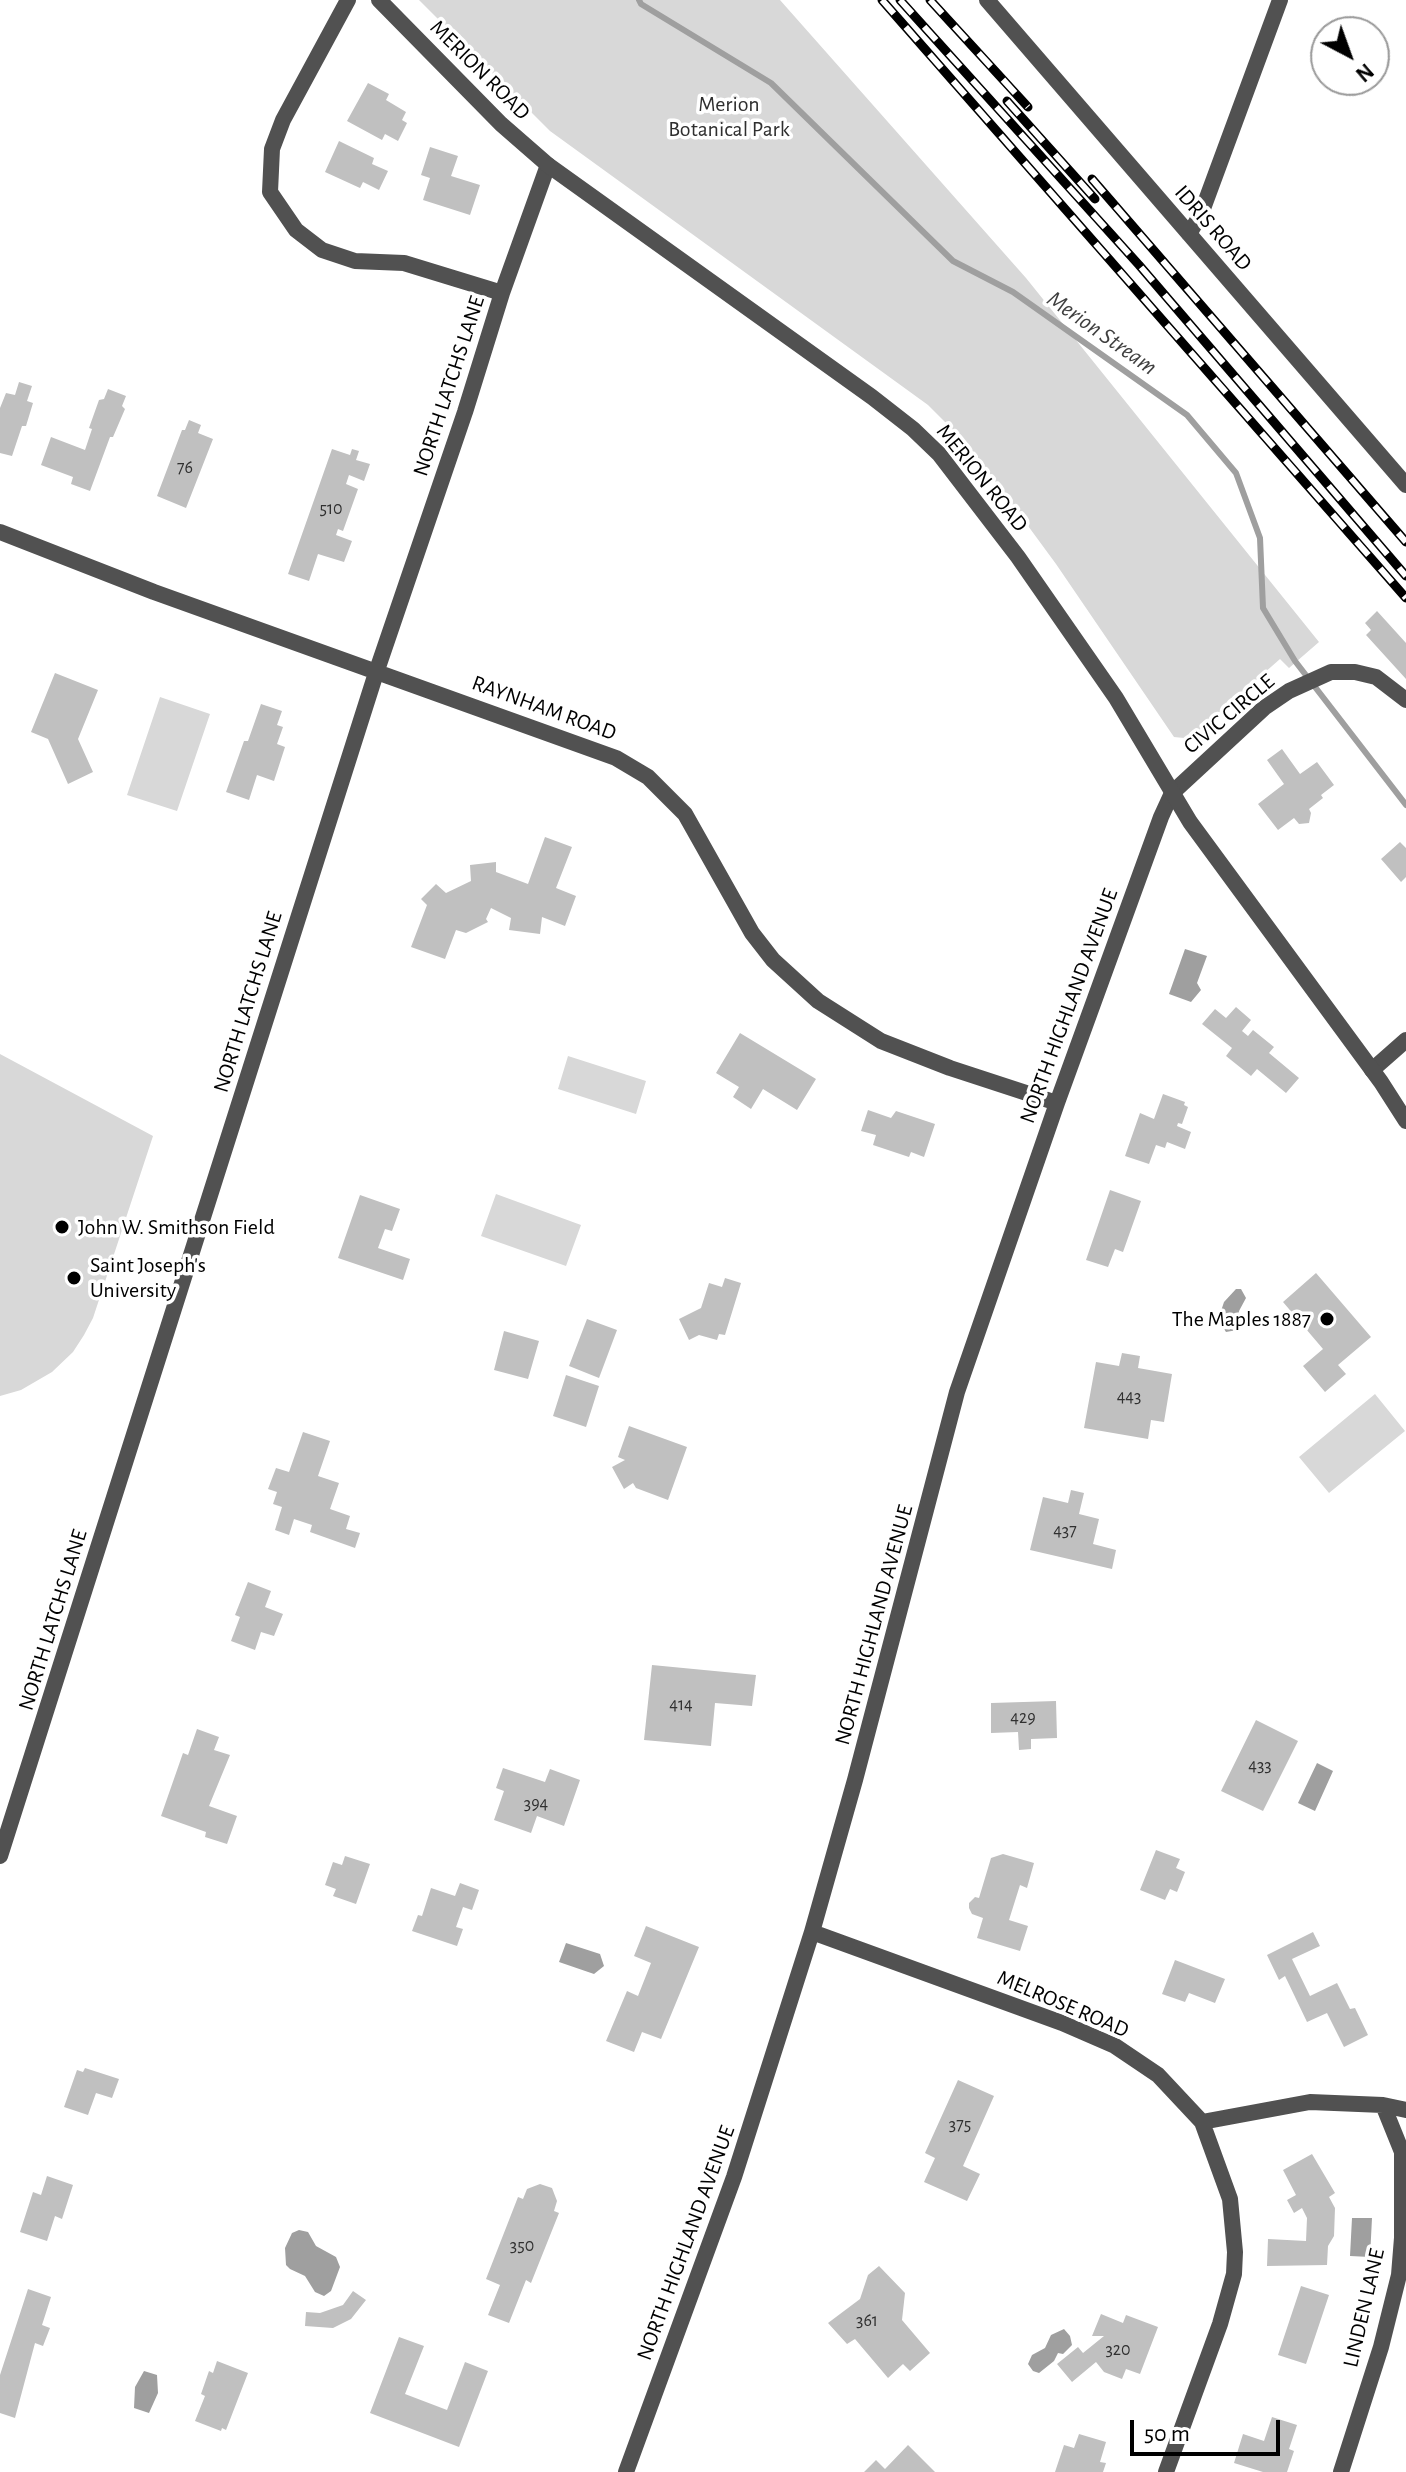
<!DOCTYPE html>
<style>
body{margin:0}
#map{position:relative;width:1406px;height:2472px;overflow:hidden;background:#fff;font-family:"Alegreya Sans",sans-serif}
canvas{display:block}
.north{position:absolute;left:1310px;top:16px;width:80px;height:80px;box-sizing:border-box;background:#fff;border:2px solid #999;border-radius:50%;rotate:139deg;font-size:22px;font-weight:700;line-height:32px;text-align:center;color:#000}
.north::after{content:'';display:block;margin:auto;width:28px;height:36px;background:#000;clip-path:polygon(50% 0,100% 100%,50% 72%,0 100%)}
.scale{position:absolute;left:1130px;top:2420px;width:150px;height:36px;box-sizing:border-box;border:4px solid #000;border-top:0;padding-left:10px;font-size:24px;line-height:28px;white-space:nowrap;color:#000;-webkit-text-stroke:6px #fff;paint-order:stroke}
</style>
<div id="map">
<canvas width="1406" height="2472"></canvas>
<div class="north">N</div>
<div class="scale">50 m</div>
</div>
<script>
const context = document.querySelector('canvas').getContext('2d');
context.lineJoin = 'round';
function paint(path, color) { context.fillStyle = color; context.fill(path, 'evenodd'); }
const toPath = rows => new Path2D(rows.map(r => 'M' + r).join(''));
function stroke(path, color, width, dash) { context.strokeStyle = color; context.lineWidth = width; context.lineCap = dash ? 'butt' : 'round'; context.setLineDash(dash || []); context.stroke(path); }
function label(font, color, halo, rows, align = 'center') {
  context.font = font + ' "Alegreya Sans",sans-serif'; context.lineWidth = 7; context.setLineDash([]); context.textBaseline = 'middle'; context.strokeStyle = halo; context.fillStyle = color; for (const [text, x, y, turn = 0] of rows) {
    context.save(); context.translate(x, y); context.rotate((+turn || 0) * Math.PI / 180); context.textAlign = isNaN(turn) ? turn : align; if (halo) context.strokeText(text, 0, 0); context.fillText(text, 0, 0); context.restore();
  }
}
paint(toPath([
 [419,0,780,0,1026,278,1319,642,1289,668,1280,659,1196,733,1184,738,1174,737,1056,564,984,466,966,443,928,405,550,131],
 [160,697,210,714,177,811,127,795],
 [0,1054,153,1136,93,1318,84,1335,73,1352,52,1372,21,1390,0,1396],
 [568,1056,646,1081,636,1114,558,1089],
 [496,1194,581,1225,566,1266,481,1236],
 [1375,1394,1405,1431,1329,1493,1299,1457]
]), '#d8d8d8');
paint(toPath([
 [1185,949,1207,956,1197,983,1201,990,1191,1002,1169,994],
 [1236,1289,1241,1289,1246,1298,1239,1311,1237,1330,1226,1332,1219,1321,1221,1311,1224,1302],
 [1317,1763,1333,1771,1315,1811,1298,1803],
 [566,1943,600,1954,604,1966,594,1974,559,1962],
 [1352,2218,1372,2218,1370,2257,1350,2256],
 [299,2230,308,2232,316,2246,336,2257,340,2267,331,2291,324,2296,315,2292,305,2276,290,2269,286,2265,285,2248,292,2233],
 [1064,2329,1070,2336,1072,2345,1063,2354,1058,2353,1054,2361,1039,2373,1033,2371,1028,2364,1032,2355,1045,2348,1051,2335],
 [144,2371,157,2375,158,2393,149,2413,134,2408,135,2387]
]), '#9f9f9f');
stroke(toPath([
 [639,0,641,4,771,83,953,261,1013,292,1187,415,1236,473,1260,538,1263,608,1295,661,1406,805]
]), '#9f9f9f', 6);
paint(toPath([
 [368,83,389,94,386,100,406,112,402,120,407,123,398,141,385,134,382,140,347,121],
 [339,141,374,158,372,164,388,171,379,190,363,182,360,188,325,172],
 [430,147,458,156,451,176,480,185,470,215,423,200,430,178,421,175],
 [19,382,32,386,27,401,33,403,26,426,22,426,12,456,0,453,0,408,6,393,15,395],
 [108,389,126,396,122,406,125,409,113,437,110,437,90,491,71,484,73,477,41,465,51,437,85,450,92,429,89,428,99,400,104,399],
 [189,420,201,425,198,433,213,439,186,508,157,496,182,430,185,430],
 [332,449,350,455,352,449,359,451,356,460,370,464,364,481,349,475,346,484,358,489,343,531,338,529,336,535,352,541,344,562,318,554,309,581,288,574],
 [1377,611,1406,643,1406,679,1366,635,1371,630,1365,623],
 [55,673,98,690,78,739,93,772,68,784,48,739,31,732],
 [261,704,282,711,277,725,283,727,277,744,285,747,274,781,257,775,249,800,226,792,244,741,248,741],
 [1282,749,1300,774,1317,762,1334,785,1321,795,1323,798,1309,809,1311,813,1309,823,1299,824,1294,818,1278,830,1258,804,1284,784,1267,760],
 [545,837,572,847,556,888,576,896,565,926,542,917,540,934,509,930,511,918,491,908,486,919,488,922,466,933,456,930,445,959,411,947,427,905,421,899,436,884,446,893,471,881,470,865,496,862,496,872,528,884],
 [1400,842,1406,848,1406,877,1401,882,1381,859],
 [1236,1007,1251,1020,1242,1031,1248,1036,1253,1030,1274,1047,1269,1053,1299,1078,1286,1093,1257,1069,1251,1076,1226,1056,1232,1048,1202,1024,1215,1009,1226,1018],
 [740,1033,816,1079,797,1110,763,1089,751,1109,733,1097,739,1087,716,1073],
 [1163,1094,1185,1102,1184,1105,1188,1107,1182,1124,1178,1123,1177,1126,1191,1132,1185,1149,1167,1142,1165,1148,1156,1145,1149,1164,1125,1156,1140,1113,1154,1119],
 [868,1110,891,1118,896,1111,935,1124,924,1157,911,1152,909,1157,873,1145,876,1135,861,1131],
 [1110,1190,1141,1201,1123,1252,1115,1249,1108,1267,1086,1260],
 [360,1195,400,1209,392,1231,385,1229,378,1248,410,1259,403,1280,338,1258],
 [1316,1273,1371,1337,1338,1365,1346,1374,1325,1392,1303,1366,1323,1349,1283,1302],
 [725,1278,741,1283,725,1335,719,1334,717,1340,699,1335,689,1340,679,1319,701,1308,709,1283,722,1287],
 [587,1319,617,1330,599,1378,569,1366],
 [504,1331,539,1341,528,1379,494,1370],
 [1122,1353,1140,1356,1138,1368,1172,1374,1164,1422,1151,1420,1148,1439,1084,1428,1096,1362,1119,1366],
 [566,1375,599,1386,586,1427,553,1416],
 [629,1426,687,1447,668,1500,636,1488,633,1483,624,1489,612,1467,625,1460,618,1457],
 [303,1432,330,1441,318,1476,339,1483,330,1509,350,1516,346,1529,360,1533,355,1548,310,1532,312,1525,294,1519,289,1535,275,1530,282,1507,273,1504,277,1492,268,1489,276,1468,289,1472],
 [1071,1490,1084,1493,1079,1514,1099,1519,1093,1544,1116,1550,1112,1569,1030,1550,1043,1497,1068,1503],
 [248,1582,271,1591,265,1607,283,1614,274,1636,261,1632,255,1650,231,1641,240,1617,235,1615],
 [652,1665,756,1675,752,1706,715,1703,711,1746,644,1740],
 [1056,1701,1057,1738,1031,1739,1031,1749,1019,1750,1018,1732,991,1733,991,1703],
 [1256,1720,1298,1741,1263,1811,1221,1791],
 [197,1729,219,1737,214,1750,230,1755,209,1806,237,1816,227,1844,205,1837,206,1832,161,1816,183,1753,188,1755],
 [503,1768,545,1782,550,1769,580,1780,564,1826,537,1816,531,1833,494,1820,504,1791,496,1788],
 [1156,1850,1180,1859,1176,1868,1185,1872,1177,1892,1170,1889,1165,1900,1140,1890],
 [1003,1854,1034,1863,1027,1888,1020,1885,1009,1920,1028,1926,1020,1951,977,1938,983,1918,972,1914,969,1908,969,1903,975,1897,979,1898,991,1858],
 [345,1856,370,1864,356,1904,333,1896,336,1889,325,1885,333,1862,342,1865],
 [460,1883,479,1890,472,1910,463,1907,456,1927,463,1929,457,1946,412,1931,418,1915,422,1916,431,1888,455,1896],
 [646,1926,699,1947,661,2039,642,2032,634,2052,606,2041,627,1991,638,1996,651,1963,634,1956],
 [1313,1932,1320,1946,1292,1959,1310,1996,1337,1983,1350,2009,1355,2008,1368,2035,1344,2047,1327,2013,1307,2022,1285,1976,1279,1980,1267,1955],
 [1175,1960,1225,1979,1215,2003,1189,1993,1185,2002,1162,1994],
 [85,2068,119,2079,112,2098,96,2093,88,2115,64,2107,77,2070,83,2072],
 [958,2080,994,2096,963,2166,980,2174,967,2201,924,2182,935,2158,925,2153],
 [1312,2154,1335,2193,1329,2197,1335,2208,1334,2236,1328,2246,1327,2265,1267,2266,1268,2239,1306,2241,1307,2218,1302,2208,1294,2213,1287,2200,1296,2195,1283,2170],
 [47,2176,73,2185,62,2219,55,2216,47,2241,20,2232,33,2192,41,2195],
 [540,2184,552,2188,557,2201,554,2211,559,2213,531,2283,526,2280,509,2323,488,2315,500,2285,486,2279,518,2197,523,2199,527,2189],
 [879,2266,905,2293,902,2320,930,2353,910,2371,903,2364,888,2378,855,2339,847,2344,828,2323,860,2299,868,2275],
 [1301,2286,1329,2295,1306,2364,1278,2355],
 [28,2289,51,2297,42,2325,50,2328,43,2346,35,2343,15,2418,0,2413,0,2375],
 [353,2291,366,2300,351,2319,333,2328,305,2326,306,2312,320,2313,343,2305],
 [1101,2314,1123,2323,1126,2315,1158,2327,1140,2374,1126,2369,1122,2379,1104,2372,1096,2362,1072,2382,1057,2364,1078,2347,1083,2353,1104,2336,1092,2336],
 [399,2337,424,2346,405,2394,447,2410,465,2362,488,2371,459,2447,370,2413],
 [217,2361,248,2373,226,2430,222,2428,221,2431,195,2421,205,2396,201,2394,209,2371,213,2373],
 [1272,2417,1297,2425,1289,2449,1294,2451,1287,2472,1263,2472,1234,2463,1243,2434,1264,2441],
 [1079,2434,1106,2442,1100,2462,1106,2463,1103,2472,1055,2472,1064,2445,1074,2448],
 [908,2445,935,2472,864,2472,876,2460,885,2469]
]), '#c0c0c0');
stroke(toPath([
 [348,0,283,120,272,149,270,192,296,230,322,250,355,261,404,263,502,293],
 [987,0,1406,485],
 [1189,234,1201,214,1280,0],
 [0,532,154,592,616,758,648,777,685,814,752,933,773,960,818,1001,881,1041,950,1068,1057,1103],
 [1372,1070,1406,1040],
 [0,1856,376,673,465,412,502,293,548,165],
 [812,1932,1062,2023,1115,2046,1158,2075,1202,2122,1230,2199,1235,2252,1234,2274,1220,2324,1166,2472],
 [1202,2122,1310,2102,1383,2105,1406,2110],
 [626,2472,734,2177,812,1932,855,1780,957,1392,1057,1103,1161,817,1172,793,1264,708,1289,691,1331,672,1355,672,1376,677,1406,700],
 [1341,2472,1381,2347,1399,2275,1402,2238,1402,2152,1383,2105]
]), '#515151', 16);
stroke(toPath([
 [379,0,501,124,548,165,872,397,913,429,939,454,1018,557,1116,698,1190,822,1381,1082,1406,1121]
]), '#515151', 16);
const rail = toPath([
 [882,0,1406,598],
 [900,0,1139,265,1406,576],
 [930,0,1028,107],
 [1007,101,1095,199],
 [1092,179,1406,542]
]);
stroke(rail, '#000', 9);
stroke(rail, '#fff', 6, [18]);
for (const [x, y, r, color] of [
 [62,1227,8,"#000"],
 [74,1278,8,"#000"],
 [1327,1319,8,"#000"]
]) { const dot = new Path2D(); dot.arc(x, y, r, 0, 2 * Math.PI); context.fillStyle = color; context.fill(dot); stroke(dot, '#fff', 3); }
label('18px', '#303030', null, [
 ["76",185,468],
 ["510",331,509],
 ["443",1129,1397],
 ["437",1065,1531],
 ["414",681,1705],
 ["429",1023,1718],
 ["433",1260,1766],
 ["394",536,1804],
 ["375",960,2125],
 ["350",522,2246],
 ["361",867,2321],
 ["320",1118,2350]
]);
label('22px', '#000', '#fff', [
 ["MERION ROAD",480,70,45],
 ["IDRIS ROAD",1213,228,49],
 ["NORTH LATCHS LANE",449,386,-72],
 ["MERION ROAD",982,478,51],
 ["RAYNHAM ROAD",544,708,20],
 ["CIVIC CIRCLE",1229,714,-40],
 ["NORTH LATCHS LANE",248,1002,-73],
 ["NORTH HIGHLAND AVENUE",1069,1006,-70],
 ["NORTH LATCHS LANE",53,1620,-73],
 ["NORTH HIGHLAND AVENUE",874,1625,-75],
 ["MELROSE ROAD",1063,2004,23],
 ["NORTH HIGHLAND AVENUE",686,2243,-70],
 ["LINDEN LANE",1364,2308,-77]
]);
label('22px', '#2f2f2f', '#fff', [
 ["Merion",729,104],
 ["Botanical Park",729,129]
]);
label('22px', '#000', '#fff', [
 ["John W. Smithson Field",78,1227],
 ["Saint Joseph's",90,1265],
 ["University",90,1290],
 ["The Maples 1887",1311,1319,"right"]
], 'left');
label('italic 24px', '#404040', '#fff', [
 ["Merion Stream",1102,333,35]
]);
</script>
